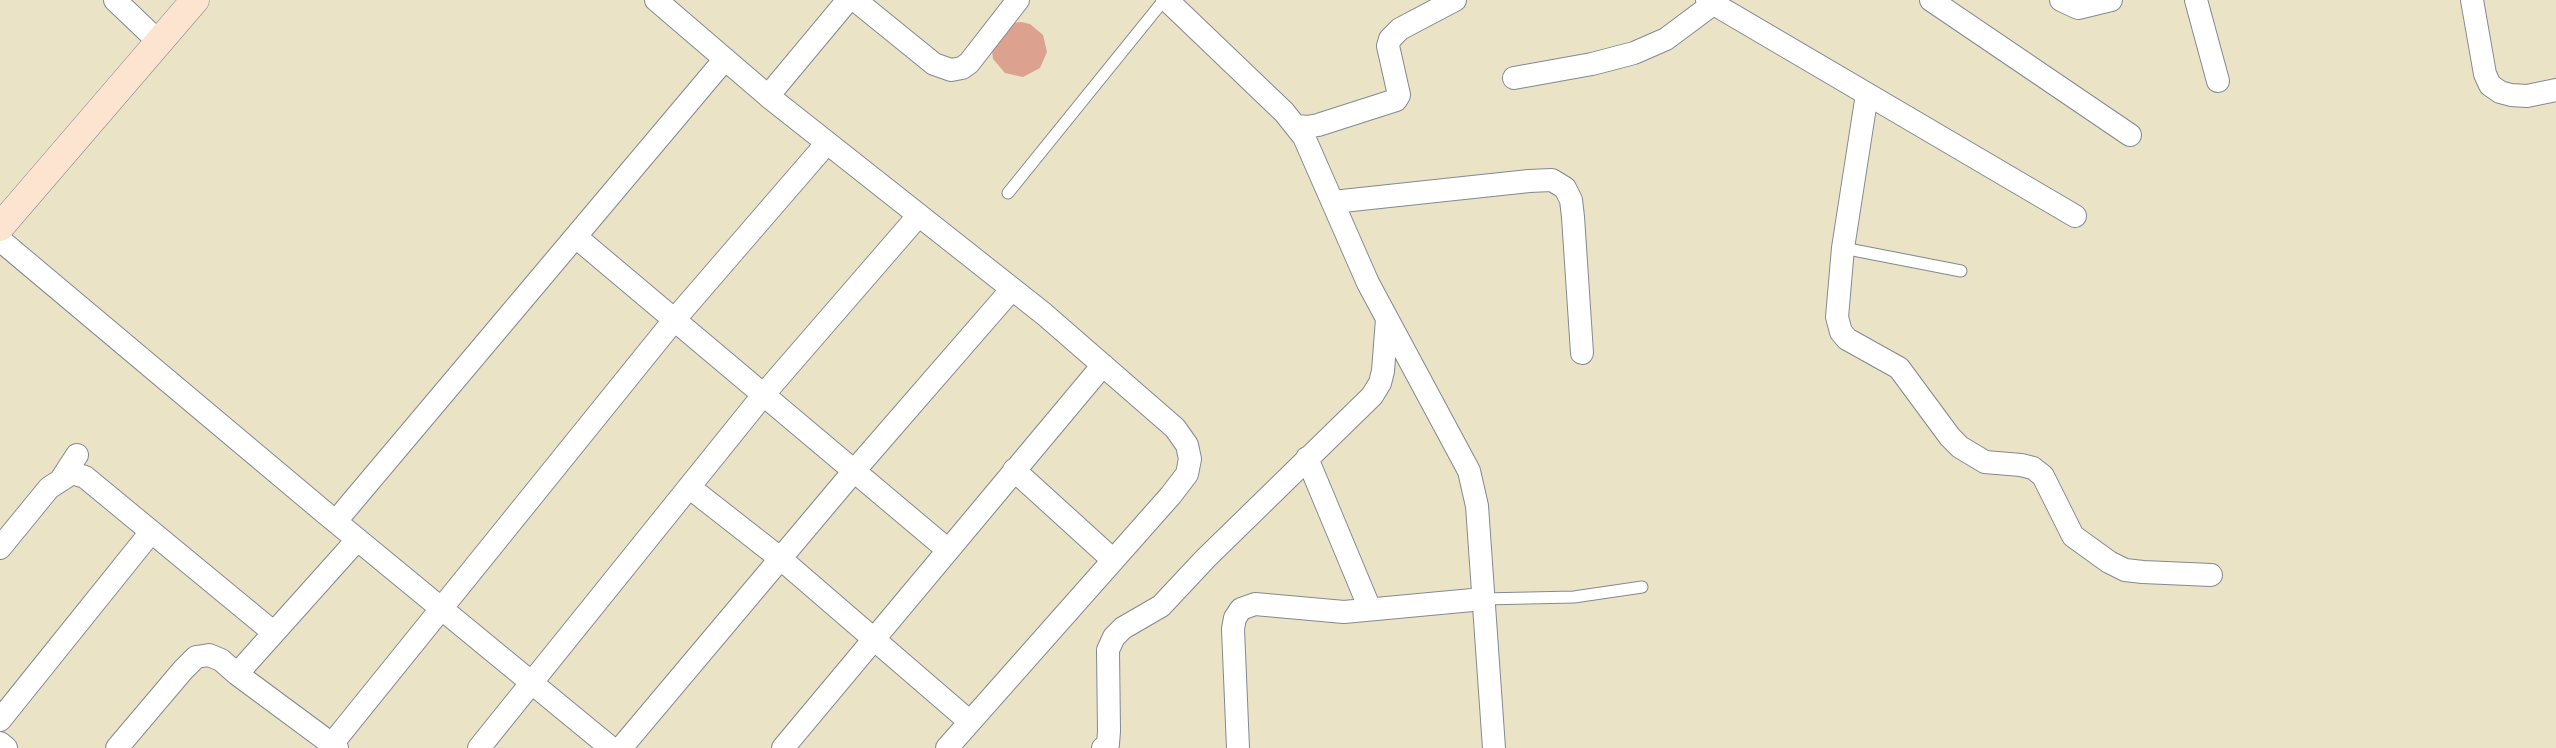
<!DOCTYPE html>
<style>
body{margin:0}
canvas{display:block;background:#ebe3c5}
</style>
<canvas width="2556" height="748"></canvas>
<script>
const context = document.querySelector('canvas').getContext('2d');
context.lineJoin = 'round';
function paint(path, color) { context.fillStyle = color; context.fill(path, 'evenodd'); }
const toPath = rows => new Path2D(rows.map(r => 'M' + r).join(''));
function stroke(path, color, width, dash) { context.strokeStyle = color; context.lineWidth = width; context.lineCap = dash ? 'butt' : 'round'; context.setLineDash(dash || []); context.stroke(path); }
paint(toPath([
 [1021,22,1030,24,1043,35,1047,52,1040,68,1023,77,1005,73,993,59,992,50,1012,23]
]), '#dda190');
const lane = toPath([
 [1008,193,1164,0],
 [1843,248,1961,271],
 [1483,599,1574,597,1642,587]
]);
const street = toPath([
 [115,0,160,43],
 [656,0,768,96,1044,314,1175,428,1187,445,1190,459,1187,474,1171,495,947,748],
 [855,0,934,64,951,70,962,68,969,63,1018,0],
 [1167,0,1284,112,1304,137,1368,283,1469,471,1477,506,1494,748],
 [1707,0,2075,216],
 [1931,0,2130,135],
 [2061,0,2078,8,2111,0],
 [2196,0,2218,81],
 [2472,0,2485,74,2490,85,2500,92,2511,95,2527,96,2556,90],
 [1514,78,1592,64,1634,53,1666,39,1713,4],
 [1867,94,1843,248,1837,317,1841,332,1847,339,1899,368,1950,437,1960,447,1985,462,2021,465,2033,468,2043,476,2073,536,2109,562,2125,570,2143,572,2211,575],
 [768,96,848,0],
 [1297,126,1307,127,1318,125,1396,100,1399,95,1388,46,1390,39,1400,29,1455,0],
 [1333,202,1529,181,1552,180,1565,188,1571,200,1573,217,1582,353],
 [576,237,948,550],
 [0,240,324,512,611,748],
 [1307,458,1370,609],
 [1014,470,1113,560],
 [62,478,77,455],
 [689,487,781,559,970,722],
 [336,521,725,59],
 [0,548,49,488,72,473,85,477,273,632],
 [237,674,357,540],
 [0,720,151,532],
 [0,743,6,748],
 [332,744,675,319,827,143],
 [117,748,183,670,196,657,209,655,221,660,237,674,337,748],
 [479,748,764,394,919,215],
 [621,748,854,471,1012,289],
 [783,748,1103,365],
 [1103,748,1108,744,1109,731,1108,650,1114,637,1123,628,1161,606,1206,558,1372,396,1380,383,1383,371,1387,319],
 [1238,748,1233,629,1235,618,1241,609,1255,604,1344,612,1483,599]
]);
const secondary = toPath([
 [0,227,195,0]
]);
stroke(lane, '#838992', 13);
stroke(street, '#838992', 24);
stroke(secondary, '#838992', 29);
stroke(lane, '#fff', 11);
stroke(street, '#fff', 22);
stroke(secondary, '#fde4d1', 28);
</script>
